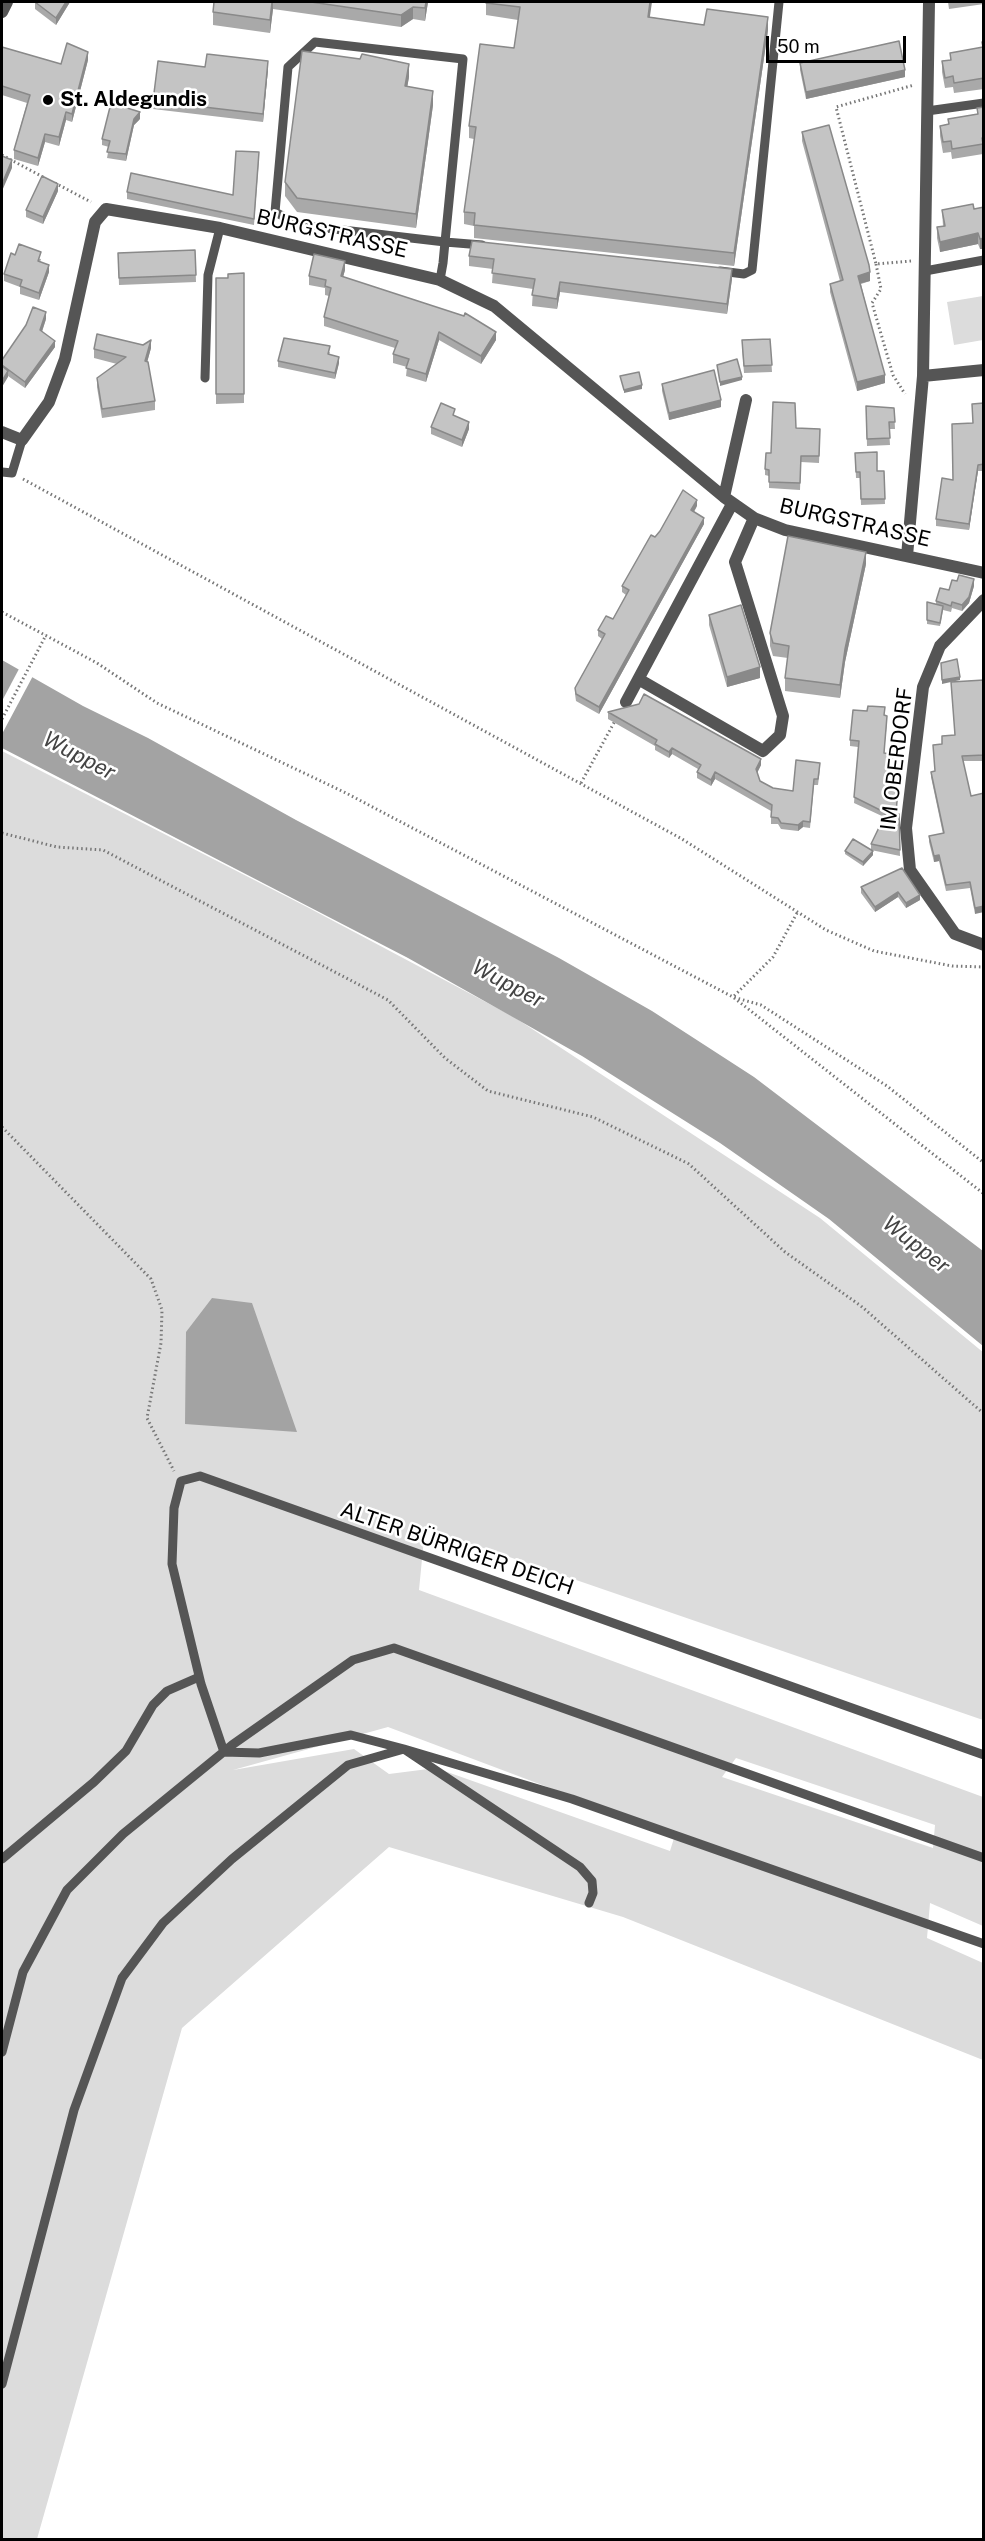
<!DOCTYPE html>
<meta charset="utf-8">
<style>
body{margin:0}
#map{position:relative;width:985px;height:2541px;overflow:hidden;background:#fff;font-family:"Public Sans",sans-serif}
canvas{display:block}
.frame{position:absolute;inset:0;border:3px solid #000;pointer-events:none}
.scale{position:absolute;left:766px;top:36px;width:140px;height:27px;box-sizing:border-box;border:3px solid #000;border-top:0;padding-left:8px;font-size:18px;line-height:21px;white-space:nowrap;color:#000;-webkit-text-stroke:4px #fff;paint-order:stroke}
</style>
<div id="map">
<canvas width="985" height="2541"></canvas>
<div class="frame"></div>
<div class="scale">50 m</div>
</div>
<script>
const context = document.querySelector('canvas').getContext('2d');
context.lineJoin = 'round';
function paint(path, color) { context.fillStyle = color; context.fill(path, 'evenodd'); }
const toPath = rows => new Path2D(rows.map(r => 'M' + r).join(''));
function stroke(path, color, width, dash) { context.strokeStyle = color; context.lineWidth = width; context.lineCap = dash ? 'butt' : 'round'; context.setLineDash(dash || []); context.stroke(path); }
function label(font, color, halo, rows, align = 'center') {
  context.font = font + ' "Public Sans",sans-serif'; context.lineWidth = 5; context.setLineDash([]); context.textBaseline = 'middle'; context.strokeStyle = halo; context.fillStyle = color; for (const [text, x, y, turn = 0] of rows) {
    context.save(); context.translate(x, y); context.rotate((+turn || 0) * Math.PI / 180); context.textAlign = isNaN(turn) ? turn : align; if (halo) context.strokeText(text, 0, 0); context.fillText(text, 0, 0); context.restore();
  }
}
paint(toPath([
 [983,296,983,340,954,345,947,302],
 [2,751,309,908,514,1017,820,1218,984,1353,983,1720,425,1528,419,1590,983,1797,983,1926,930,1903,927,1938,983,1963,983,2060,623,1917,389,1847,182,2028,37,2539,2,2539],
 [388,1727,675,1835,670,1851,436,1768,389,1774,354,1749,233,1770],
 [736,1758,935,1825,933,1848,722,1777]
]), '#dcdcdc');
paint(toPath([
 [2,660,83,706,148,738,296,820,559,958,652,1011,754,1077,983,1251,983,1346,829,1219,720,1143,582,1056,408,958,2,748],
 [212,1298,252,1303,297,1432,185,1424,186,1332]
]), '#a3a3a3');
paint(toPath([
 [20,667,34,674,2,734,2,701]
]), '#fff');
stroke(toPath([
 [2,155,43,177],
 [55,183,91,202],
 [911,261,876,264,836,107,914,85],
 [876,264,881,289,872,303,893,375,905,394],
 [23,479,682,839,826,930,874,951,952,966,984,967],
 [2,612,97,663,157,703,346,793,733,997,984,1194],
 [2,719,46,635],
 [581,783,616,719],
 [2,833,57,847,103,850,388,1000,445,1058,488,1091,593,1117,689,1164,785,1252,861,1306,984,1414],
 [797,913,773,957,733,997,761,1005,887,1086,984,1163],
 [2,1127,151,1279,162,1310,161,1343,147,1418,174,1471]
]), '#777', 3, [1.5, 3]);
stroke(toPath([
 [927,111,984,103],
 [720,271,744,274,752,270,779,2],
 [925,271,984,260],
 [440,280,443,263,445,242,463,59,315,42,288,67,275,212,300,225,445,242,482,245],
 [205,378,208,275,220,228],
 [2,472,12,473,22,440],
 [2,1859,94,1782,126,1751,153,1705,167,1691,199,1677],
 [589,1903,593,1893,592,1881,580,1867,404,1749,351,1735,259,1753,224,1752,201,1684,172,1564,174,1508,181,1481,200,1476,984,1755],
 [2,2052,23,1972,67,1890,123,1834,232,1745,353,1660,394,1648,984,1858],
 [2,2384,74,2110,122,1978,163,1923,232,1859,348,1765,404,1749,572,1799,984,1944]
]), '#555', 9);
stroke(toPath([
 [2,12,7,2],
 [923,376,984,370],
 [2,432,22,440,49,402,65,359,95,222,106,209,220,228,440,280,494,306,724,497,754,518,785,530,984,573],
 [724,497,746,400],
 [907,556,923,376,929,2],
 [984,600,940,646,923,687,906,828,910,870,955,934,984,945],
 [640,680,763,751,780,735,783,716,735,562,754,518],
 [626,702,732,504]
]), '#555', 12);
paint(toPath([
 [35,2,70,2,56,25,35,9],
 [214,2,428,2,425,21,413,19,401,27,273,9,270,33,213,25,213,12],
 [486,2,650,17,704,25,768,30,734,266,474,238,474,226,464,224,464,212,474,139,469,138,469,126,514,48,518,20,486,15],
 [948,2,984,2,984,4,949,9],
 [982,42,984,42,984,89,954,93,953,87,945,88,942,72,942,61,950,60,950,53,982,48],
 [2,47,61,64,88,60,72,122,66,120,59,146,45,142,38,166,14,159,14,150,27,103,2,95],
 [800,63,905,77,806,99,800,70],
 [205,67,268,69,263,122,153,109,153,101],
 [409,77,407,87,433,105,416,228,297,212,285,196,285,182],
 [984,107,983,154,952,159,951,152,943,153,940,136,940,126,948,124,948,119,977,114,977,108],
 [140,119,134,125,126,161,107,158,109,147,102,145,102,139],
 [802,132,870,281,861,284,885,383,857,391,830,292,830,284,840,281,802,141],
 [259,159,254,225,127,199,127,192,233,195],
 [58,191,43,224,26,217,26,210],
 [984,207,984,249,980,249,978,244,940,252,937,238,937,227,943,226,942,210,974,209],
 [195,250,196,282,119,285,118,253],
 [15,255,41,259,40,262,49,272,39,300,20,294,20,287,4,281,4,274],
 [469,256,732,279,727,314,560,292,557,309,532,306,533,289,492,283,493,269,469,266],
 [345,270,343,277,496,340,481,364,439,340,426,382,406,376,407,367,393,363,393,354,395,348,324,326,324,317,329,296,325,295,325,288,309,285,309,276],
 [244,273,244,403,216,404,216,278,228,278],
 [46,319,42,332,55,347,25,388,8,376,8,377,2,360],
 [770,339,772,372,744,373,742,347],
 [151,348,147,362,155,401,155,410,102,418,97,387,97,378,117,364,94,358,94,349],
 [330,352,329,355,339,363,335,379,278,367,278,361],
 [662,384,721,407,669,420,662,391],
 [984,403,984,471,978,471,969,530,936,526,936,519,953,480,973,423],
 [866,406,894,408,895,429,889,429,890,445,867,446],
 [455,416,469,429,462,447,431,434,431,427],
 [796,428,820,435,819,463,801,462,800,490,769,488,769,476,765,475,765,469,771,453],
 [855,453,877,471,884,471,885,504,861,505,860,478,856,478],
 [697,506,694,512,704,524,599,714,576,701,575,694,575,688,602,639,598,636,598,630,613,619,626,595,622,592,622,586,655,537],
 [866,564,845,662,840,698,785,691,785,678,788,658,773,656,770,646,770,633],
 [974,586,969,603,962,611,952,608,951,612,943,610,940,626,927,624,927,602,936,604,936,601,949,590],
 [709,615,760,678,727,687,709,625],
 [984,680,984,761,963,761,971,796,984,793,975,914,970,888,946,891,939,861,934,862,929,842,929,836,943,834,931,777,931,772,935,771,942,744,955,735,951,682],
 [608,712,761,765,757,773,760,781,773,788,793,791,820,769,818,785,814,785,810,828,803,827,798,831,781,829,778,824,771,824,771,811,715,779,711,786,697,778,697,772,698,769,672,754,669,758,655,750,655,746,608,719],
 [884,715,887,722,884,753,895,786,898,793,896,814,899,814,900,856,871,850,873,855,863,866,845,854,845,851,871,850,871,844,884,817,854,803,858,747,850,746,850,740],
 [902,868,920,900,906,908,898,897,875,912,861,893,861,887]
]), '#a9a9a9');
paint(toPath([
 [66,2,70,2,56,25,56,18],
 [272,2,273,2,273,9,270,33,270,20],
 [426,2,428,2,425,21,425,8],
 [650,2,652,2,648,30,648,17],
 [413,7,413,19,401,27,401,15],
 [768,17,768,30,734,266,734,253],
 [88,52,88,60,72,122,72,114],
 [268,61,268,69,263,122,263,114],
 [409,64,409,77,405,100,405,86],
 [905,70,905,77,806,99,806,92],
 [433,91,433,105,416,228,416,214],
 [66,112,66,120,59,146,59,137],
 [140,112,140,119,134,125,126,161,126,154,134,119],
 [45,134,45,142,38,166,38,158],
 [12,160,12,168,2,191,2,184],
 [58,184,58,191,43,224,43,217],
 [978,233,978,244,940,252,940,242],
 [984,238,984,249,980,249,980,239],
 [345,261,345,270,341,284,341,276],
 [49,265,49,272,39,300,39,293],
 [732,269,732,279,727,314,727,304],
 [870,272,870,281,858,284,858,276],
 [560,282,560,292,557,309,557,299],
 [46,312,46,319,40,337,40,330],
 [439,332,439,340,426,382,426,374],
 [496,332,496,340,481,364,481,356],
 [151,340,151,348,145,370,145,361],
 [55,341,55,347,25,388,25,382],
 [339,357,339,363,335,379,335,373],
 [8,371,8,377,2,387,2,381],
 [885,375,885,383,857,391,857,382],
 [742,377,742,380,720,386,720,382],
 [642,385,642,389,624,393,624,390],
 [721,400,721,407,669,420,669,413],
 [469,422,469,429,462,447,462,440],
 [978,465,978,471,969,530,969,524],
 [697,500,697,506,691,516,691,510],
 [704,518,704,524,599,714,599,707],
 [866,552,866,564,845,662,840,698,840,685,845,649],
 [974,579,974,586,969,603,962,611,962,605],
 [760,667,760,678,727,687,727,677],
 [960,677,960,680,942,684,942,680],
 [672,748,672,754,669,758,669,752],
 [761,759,761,765,756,775,756,769],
 [715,772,715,779,711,786,711,780],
 [803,821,803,827,798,831,798,825],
 [873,851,873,855,863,866,863,862],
 [939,855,939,861,934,862,934,856],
 [898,892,898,897,875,912,875,907],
 [920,895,920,900,906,908,906,903],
 [984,906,984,912,975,914,975,908]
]), '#898989');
const building = toPath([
 [35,2,66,2,56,18,35,2],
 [214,2,272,2,270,20,213,12,214,2],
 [311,2,426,2,425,8,413,7,401,15,311,2],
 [486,2,650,2,648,17,704,25,707,9,768,17,734,253,474,225,475,213,464,212,476,127,469,126,480,44,514,48,520,7,486,3,486,2],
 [899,41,905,70,806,92,800,63,899,41],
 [982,42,984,42,984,78,954,83,953,76,945,78,942,61,951,60,950,53,983,47,982,42],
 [67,43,88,52,72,114,66,112,59,137,45,134,38,158,14,150,30,95,2,86,2,47,61,64,67,43],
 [302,51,360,59,362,54,409,64,405,86,433,91,416,214,297,198,285,182,302,51],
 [207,54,268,61,263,114,153,101,158,61,205,67,207,54],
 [111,103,140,112,134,119,126,154,107,152,110,141,102,139,111,103],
 [984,107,984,138,982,138,983,144,952,149,951,141,943,142,940,126,949,124,948,119,978,114,977,108,984,107],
 [829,125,869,265,870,272,858,276,885,375,857,382,830,284,843,280,802,132,829,125],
 [236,151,259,152,254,219,127,192,131,173,233,195,236,151],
 [2,156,12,160,2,184,2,156],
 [42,176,58,184,43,217,26,210,42,176],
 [973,204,974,209,984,207,984,238,980,239,978,233,940,242,937,227,945,226,942,210,973,204],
 [472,241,732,269,727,304,560,282,557,299,532,295,535,279,492,273,494,259,469,256,472,241],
 [19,244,41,252,38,261,49,265,39,293,20,286,22,280,4,274,11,253,15,255,19,244],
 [195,250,196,275,119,278,118,253,195,250],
 [314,254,345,261,341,276,464,316,465,313,496,332,481,356,439,332,426,374,406,368,409,359,393,354,398,341,324,317,331,288,325,286,326,280,309,276,314,254],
 [244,273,244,394,216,394,216,278,228,278,228,274,244,273],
 [33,307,46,312,40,330,55,341,25,382,2,365,2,360,26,325,33,307],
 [97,334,143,345,151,340,145,361,148,362,155,401,102,409,97,378,126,357,94,349,97,334],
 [284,338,330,346,328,354,339,357,335,373,278,361,284,338],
 [770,339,772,365,744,366,742,340,770,339],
 [737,359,742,377,720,382,717,365,737,359],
 [2,366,8,371,2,381,2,366],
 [714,370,721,400,669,413,662,384,714,370],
 [639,372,642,385,624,390,620,376,639,372],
 [773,402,795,403,796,428,820,429,819,456,801,456,800,483,769,482,769,470,765,469,766,453,771,453,773,402],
 [441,403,455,409,453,415,469,422,462,440,431,427,441,403],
 [984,403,984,464,978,465,969,524,936,519,942,478,953,480,952,424,973,423,972,404,984,403],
 [866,406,894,408,895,422,889,422,890,438,867,439,866,406],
 [877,452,877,471,884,471,885,499,861,499,860,472,856,472,855,453,877,452],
 [683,490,697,500,691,510,704,518,599,707,576,694,575,688,605,634,598,630,606,616,613,619,629,590,622,586,630,572,651,535,655,537,660,531,683,490],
 [788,536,866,552,845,649,840,685,785,678,789,646,773,643,770,633,788,536],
 [959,575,974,579,969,597,962,605,952,602,951,606,936,601,940,588,949,590,952,580,957,581,959,575],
 [927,602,943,606,940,623,927,620,927,602],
 [741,605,760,667,727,677,709,615,741,605],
 [957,659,960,677,942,680,941,663,957,659],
 [984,680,984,755,962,756,971,796,984,793,984,906,975,908,970,882,946,885,939,855,934,856,929,836,944,833,931,772,935,771,933,745,942,744,942,736,955,735,951,682,984,680],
 [644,694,761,759,756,769,760,781,773,788,793,791,796,760,820,763,818,779,814,779,810,822,803,821,798,825,781,823,778,818,771,817,772,805,715,772,711,780,697,772,701,765,672,748,669,752,655,744,657,740,608,712,639,704,644,694],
 [868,706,885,707,884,715,887,716,884,753,896,755,895,786,898,787,896,814,899,814,900,850,871,844,886,813,854,797,859,741,850,740,853,710,867,711,868,706],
 [853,839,873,851,863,862,845,851,853,839],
 [902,868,920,895,906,903,898,892,875,907,861,887,902,868]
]);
paint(building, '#c4c4c4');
stroke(building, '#898989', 1.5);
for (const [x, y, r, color] of [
 [48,100,6,"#000"]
]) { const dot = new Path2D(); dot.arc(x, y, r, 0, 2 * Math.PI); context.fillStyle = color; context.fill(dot); stroke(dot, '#fff', 2); }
label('bold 21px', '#000', '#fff', [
 ["St. Aldegundis",60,100]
], 'left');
label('21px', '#000', '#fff', [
 ["BURGSTRASSE",332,234,13],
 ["BURGSTRASSE",855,523,13],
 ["IM OBERDORF",897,759,-83],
 ["ALTER BÜRRIGER DEICH",457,1549,19]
]);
label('italic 22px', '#444', '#fff', [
 ["Wupper",79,756,28],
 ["Wupper",508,984,28],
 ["Wupper",916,1245,38]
]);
</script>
